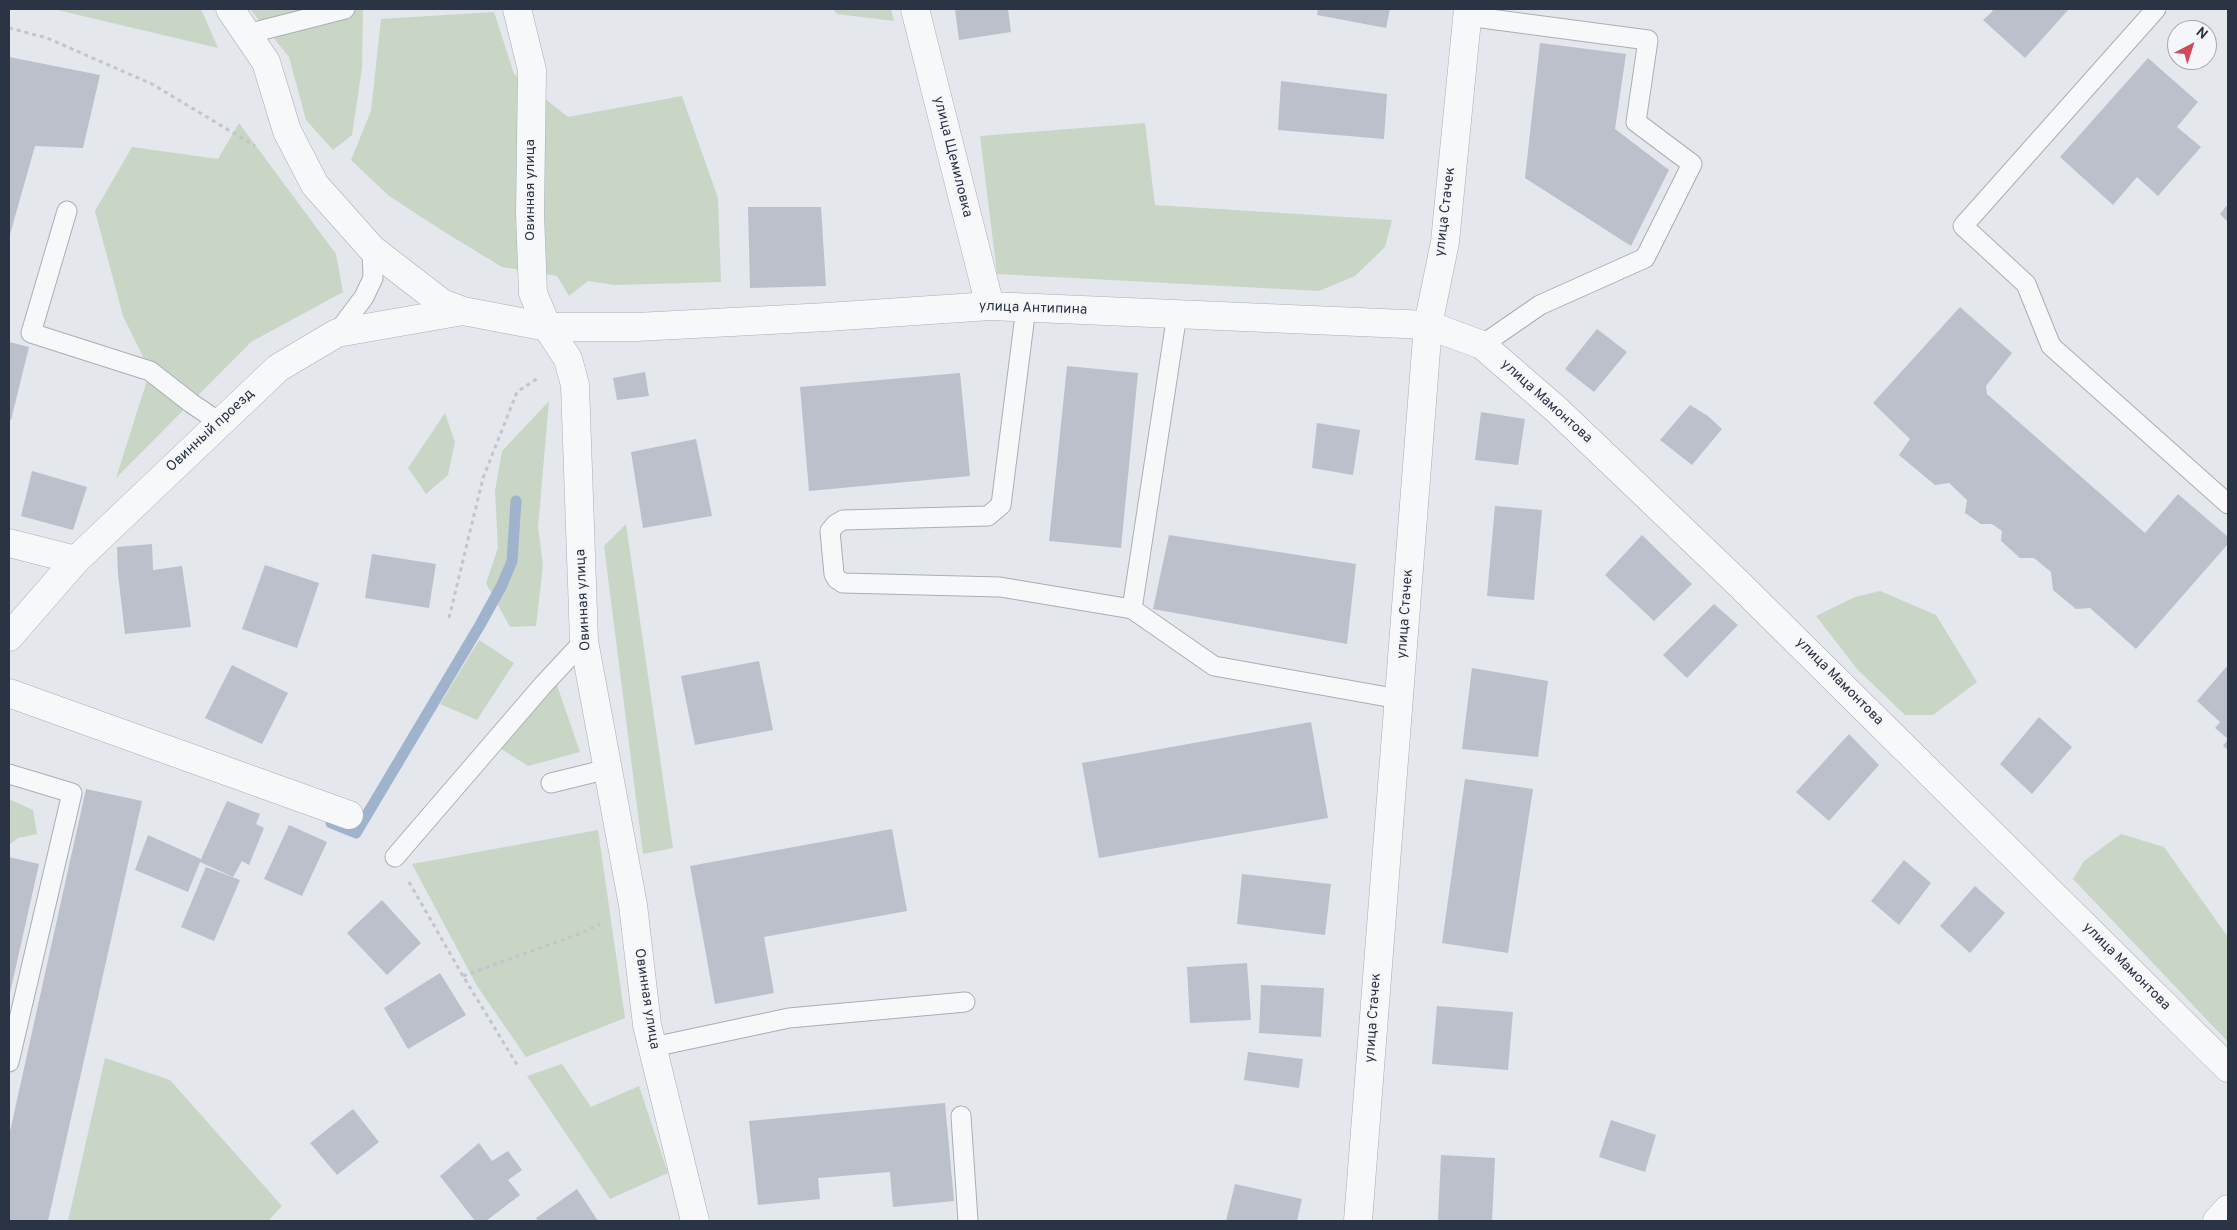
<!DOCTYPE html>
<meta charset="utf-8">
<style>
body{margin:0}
#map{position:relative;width:2237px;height:1230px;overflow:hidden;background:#e4e7ec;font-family:Overpass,sans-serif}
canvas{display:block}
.frame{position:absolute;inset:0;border:10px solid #2b3445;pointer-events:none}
.north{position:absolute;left:2167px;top:20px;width:50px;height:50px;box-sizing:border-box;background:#f4f6f9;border:1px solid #a4a8b1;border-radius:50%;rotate:40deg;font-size:14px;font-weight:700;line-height:20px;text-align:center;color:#2b3445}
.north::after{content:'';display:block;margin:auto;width:18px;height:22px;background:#d1495b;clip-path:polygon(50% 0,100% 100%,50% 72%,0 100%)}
</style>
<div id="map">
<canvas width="2237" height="1230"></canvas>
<div class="frame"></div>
<div class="north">N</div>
</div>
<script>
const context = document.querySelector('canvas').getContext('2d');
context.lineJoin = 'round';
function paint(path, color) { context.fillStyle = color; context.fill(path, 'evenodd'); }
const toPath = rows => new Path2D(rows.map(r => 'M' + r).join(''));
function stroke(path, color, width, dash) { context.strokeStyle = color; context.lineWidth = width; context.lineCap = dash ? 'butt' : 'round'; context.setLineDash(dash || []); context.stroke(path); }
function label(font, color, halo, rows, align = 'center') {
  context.font = font + ' Overpass,sans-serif'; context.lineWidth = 4; context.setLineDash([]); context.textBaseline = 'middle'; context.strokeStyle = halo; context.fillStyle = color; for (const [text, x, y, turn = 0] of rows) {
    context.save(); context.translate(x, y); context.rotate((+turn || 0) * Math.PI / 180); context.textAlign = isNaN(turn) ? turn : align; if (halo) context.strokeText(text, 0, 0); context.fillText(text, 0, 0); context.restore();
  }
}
paint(toPath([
 [53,9,201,9,218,48],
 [250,9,363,9,362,68,352,135,333,150,306,120,289,57],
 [833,9,891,9,894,21,837,14],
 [494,12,514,74,568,117,682,96,718,198,721,282,615,285,588,281,569,296,557,276,502,267,446,233,389,196,351,160,371,111,381,19],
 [239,123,336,254,343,292,251,342,116,478,150,371,123,316,95,211,132,147,218,159],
 [1145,123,1155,205,1392,220,1385,247,1355,276,1319,291,997,274,980,136],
 [549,401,538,527,543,565,536,626,510,627,486,583,498,548,495,491,502,451],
 [445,413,455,442,448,475,426,494,408,468],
 [626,524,673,848,643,854,604,546],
 [1880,591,1936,615,1977,682,1933,715,1905,715,1857,669,1816,616,1855,597],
 [479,640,514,663,477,720,440,704],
 [557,685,580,752,528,766,498,747],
 [9,799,33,810,37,834,18,838,9,845],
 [598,830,625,1018,526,1057,477,986,412,864],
 [2121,834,2164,847,2228,937,2228,1042,2073,879,2084,861],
 [105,1058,170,1080,282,1206,268,1221,68,1221],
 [562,1064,591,1107,639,1086,668,1173,610,1199,527,1076]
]), '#c9d6c5');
stroke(toPath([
 [331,823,356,833,480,625,502,585,512,561,516,501]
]), '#9fb4cc', 11);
paint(toPath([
 [955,9,1008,9,1011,32,959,40],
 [1318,9,1390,9,1386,28,1317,15],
 [1991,9,2069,9,2025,58,1983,20,1993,11],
 [1540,43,1626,54,1615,129,1669,170,1631,246,1525,178],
 [9,57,100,75,83,148,35,146,9,238],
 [2148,58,2198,102,2177,127,2201,147,2158,196,2137,177,2113,205,2060,157],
 [1281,81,1387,94,1384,139,1278,130],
 [2228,204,2228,222,2220,214],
 [748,207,821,207,826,286,750,288],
 [1960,307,2012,353,1986,386,1987,394,2145,533,2178,494,2228,537,2228,544,2136,649,2090,608,2076,609,2053,590,2051,572,2034,558,2020,558,2001,541,2002,531,1992,524,1981,524,1965,513,1967,500,1949,483,1935,485,1899,455,1910,439,1873,403],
 [1597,329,1627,352,1594,392,1565,369],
 [9,342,29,347,11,420,9,420],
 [1067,366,1138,373,1121,548,1049,541],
 [645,372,649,396,617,400,613,378],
 [960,373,970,476,809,491,800,387],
 [1690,405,1708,416,1722,429,1692,465,1660,440],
 [1481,412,1525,419,1518,465,1475,460],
 [1317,423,1360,430,1353,475,1312,468],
 [696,439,712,516,643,528,631,452],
 [32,471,87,487,73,530,21,516],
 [1495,506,1542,510,1534,600,1487,596],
 [1169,535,1356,564,1347,644,1153,609],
 [1642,535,1692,584,1654,621,1605,575],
 [152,544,153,570,182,566,191,627,125,634,118,574,117,547],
 [372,554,436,564,429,608,365,598],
 [265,565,319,583,297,648,242,629],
 [1714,604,1738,625,1687,678,1663,655],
 [759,661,773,730,695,745,681,676],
 [232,665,288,693,262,744,205,718],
 [2228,665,2228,750,2223,746,2228,739,2215,728,2220,722,2197,701],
 [1472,668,1548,681,1538,757,1462,749],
 [2039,717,2072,747,2032,794,2000,764],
 [1311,722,1328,818,1099,858,1082,763],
 [1849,734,1879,765,1829,821,1796,792],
 [1465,779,1533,789,1508,953,1442,943],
 [86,789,142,801,48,1221,9,1221,9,1136],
 [227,801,260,814,256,824,264,828,249,865,242,861,233,877,200,862,188,892,135,870,148,835,201,859],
 [289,825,327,842,302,896,264,879],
 [892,829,907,911,764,937,774,993,715,1004,690,866],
 [9,857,39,864,10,993,9,993],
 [1904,860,1931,883,1899,925,1871,901],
 [206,867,240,880,214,941,181,927],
 [1242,874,1331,884,1325,935,1237,924],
 [1975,886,2005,913,1970,953,1940,926],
 [382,900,421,943,387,975,347,933],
 [1247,963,1251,1020,1190,1023,1187,967],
 [440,973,466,1015,408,1049,384,1008],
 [1261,985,1324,988,1321,1037,1259,1033],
 [1437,1006,1513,1012,1508,1070,1432,1064],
 [1248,1052,1303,1059,1299,1088,1244,1080],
 [945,1103,954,1201,893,1207,890,1172,818,1178,820,1199,758,1205,749,1121],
 [353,1109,379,1142,337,1175,310,1143],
 [1611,1120,1656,1135,1645,1172,1599,1157],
 [479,1143,492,1161,508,1151,522,1170,508,1180,520,1195,486,1221,475,1221,440,1176],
 [1441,1155,1495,1158,1492,1221,1438,1221],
 [1235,1184,1302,1199,1297,1221,1226,1221],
 [577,1189,598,1221,538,1221,536,1218]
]), '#bbc0ca');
const service = toPath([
 [2156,9,1963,226,2026,284,2051,346,2228,504],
 [1467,16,1648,40,1636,122,1692,164,1645,258,1540,305,1482,345],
 [247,34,345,9],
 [67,211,31,333,150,371,191,403,219,422],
 [1026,307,1001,505,988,516,843,520,836,524,830,531,834,574,837,579,843,583,1000,587,1132,609,1214,666,1399,699],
 [337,333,364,297,373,278,372,249],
 [1132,609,1177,314],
 [9,774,72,793,9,1062],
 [551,783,608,769],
 [395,857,543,685,584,641],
 [653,1047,789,1018,965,1002],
 [961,1116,968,1221]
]);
const minor = toPath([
 [517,9,532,70,530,214,533,293,547,327,568,359,575,385,584,641,633,905,647,1025,695,1221],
 [915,9,990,306],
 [9,543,76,560],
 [9,637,76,560,278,368,337,333,463,311],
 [9,693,349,815],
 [1358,1221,1428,325,1482,345,1557,410,1737,582,2228,1068],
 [2217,1221,2228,1209]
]);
const tertiary = toPath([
 [230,9,266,62,287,131,315,185,372,249,442,303,463,311,547,327,637,327,827,317,990,306,1428,325,1445,242,1468,9]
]);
stroke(service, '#a9aeb7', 21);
stroke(minor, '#a9aeb7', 29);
stroke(tertiary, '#a9aeb7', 29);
stroke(toPath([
 [9,28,47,38,152,84,255,146],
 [449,618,483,478,517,392,538,378],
 [409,882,463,976,519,1068],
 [463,976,584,932,600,924]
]), '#c2c5cb', 3, [4, 4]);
stroke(service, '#f7f8fa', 19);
stroke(minor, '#f7f8fa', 28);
stroke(tertiary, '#f7f8fa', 28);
label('14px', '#2b3445', '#f4f6f9', [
 ["улица Щемиловка",952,157,76],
 ["Овинная улица",531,190,-90],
 ["улица Стачек",1446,212,-83],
 ["улица Антипина",1033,309,2],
 ["улица Мамонтова",1546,402,42],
 ["Овинный проезд",211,431,-43],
 ["Овинная улица",584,600,-93],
 ["улица Стачек",1406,614,-86],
 ["улица Мамонтова",1839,682,45],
 ["улица Мамонтова",2126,967,45],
 ["Овинная улица",646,999,81],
 ["улица Стачек",1374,1018,-86]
]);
</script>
